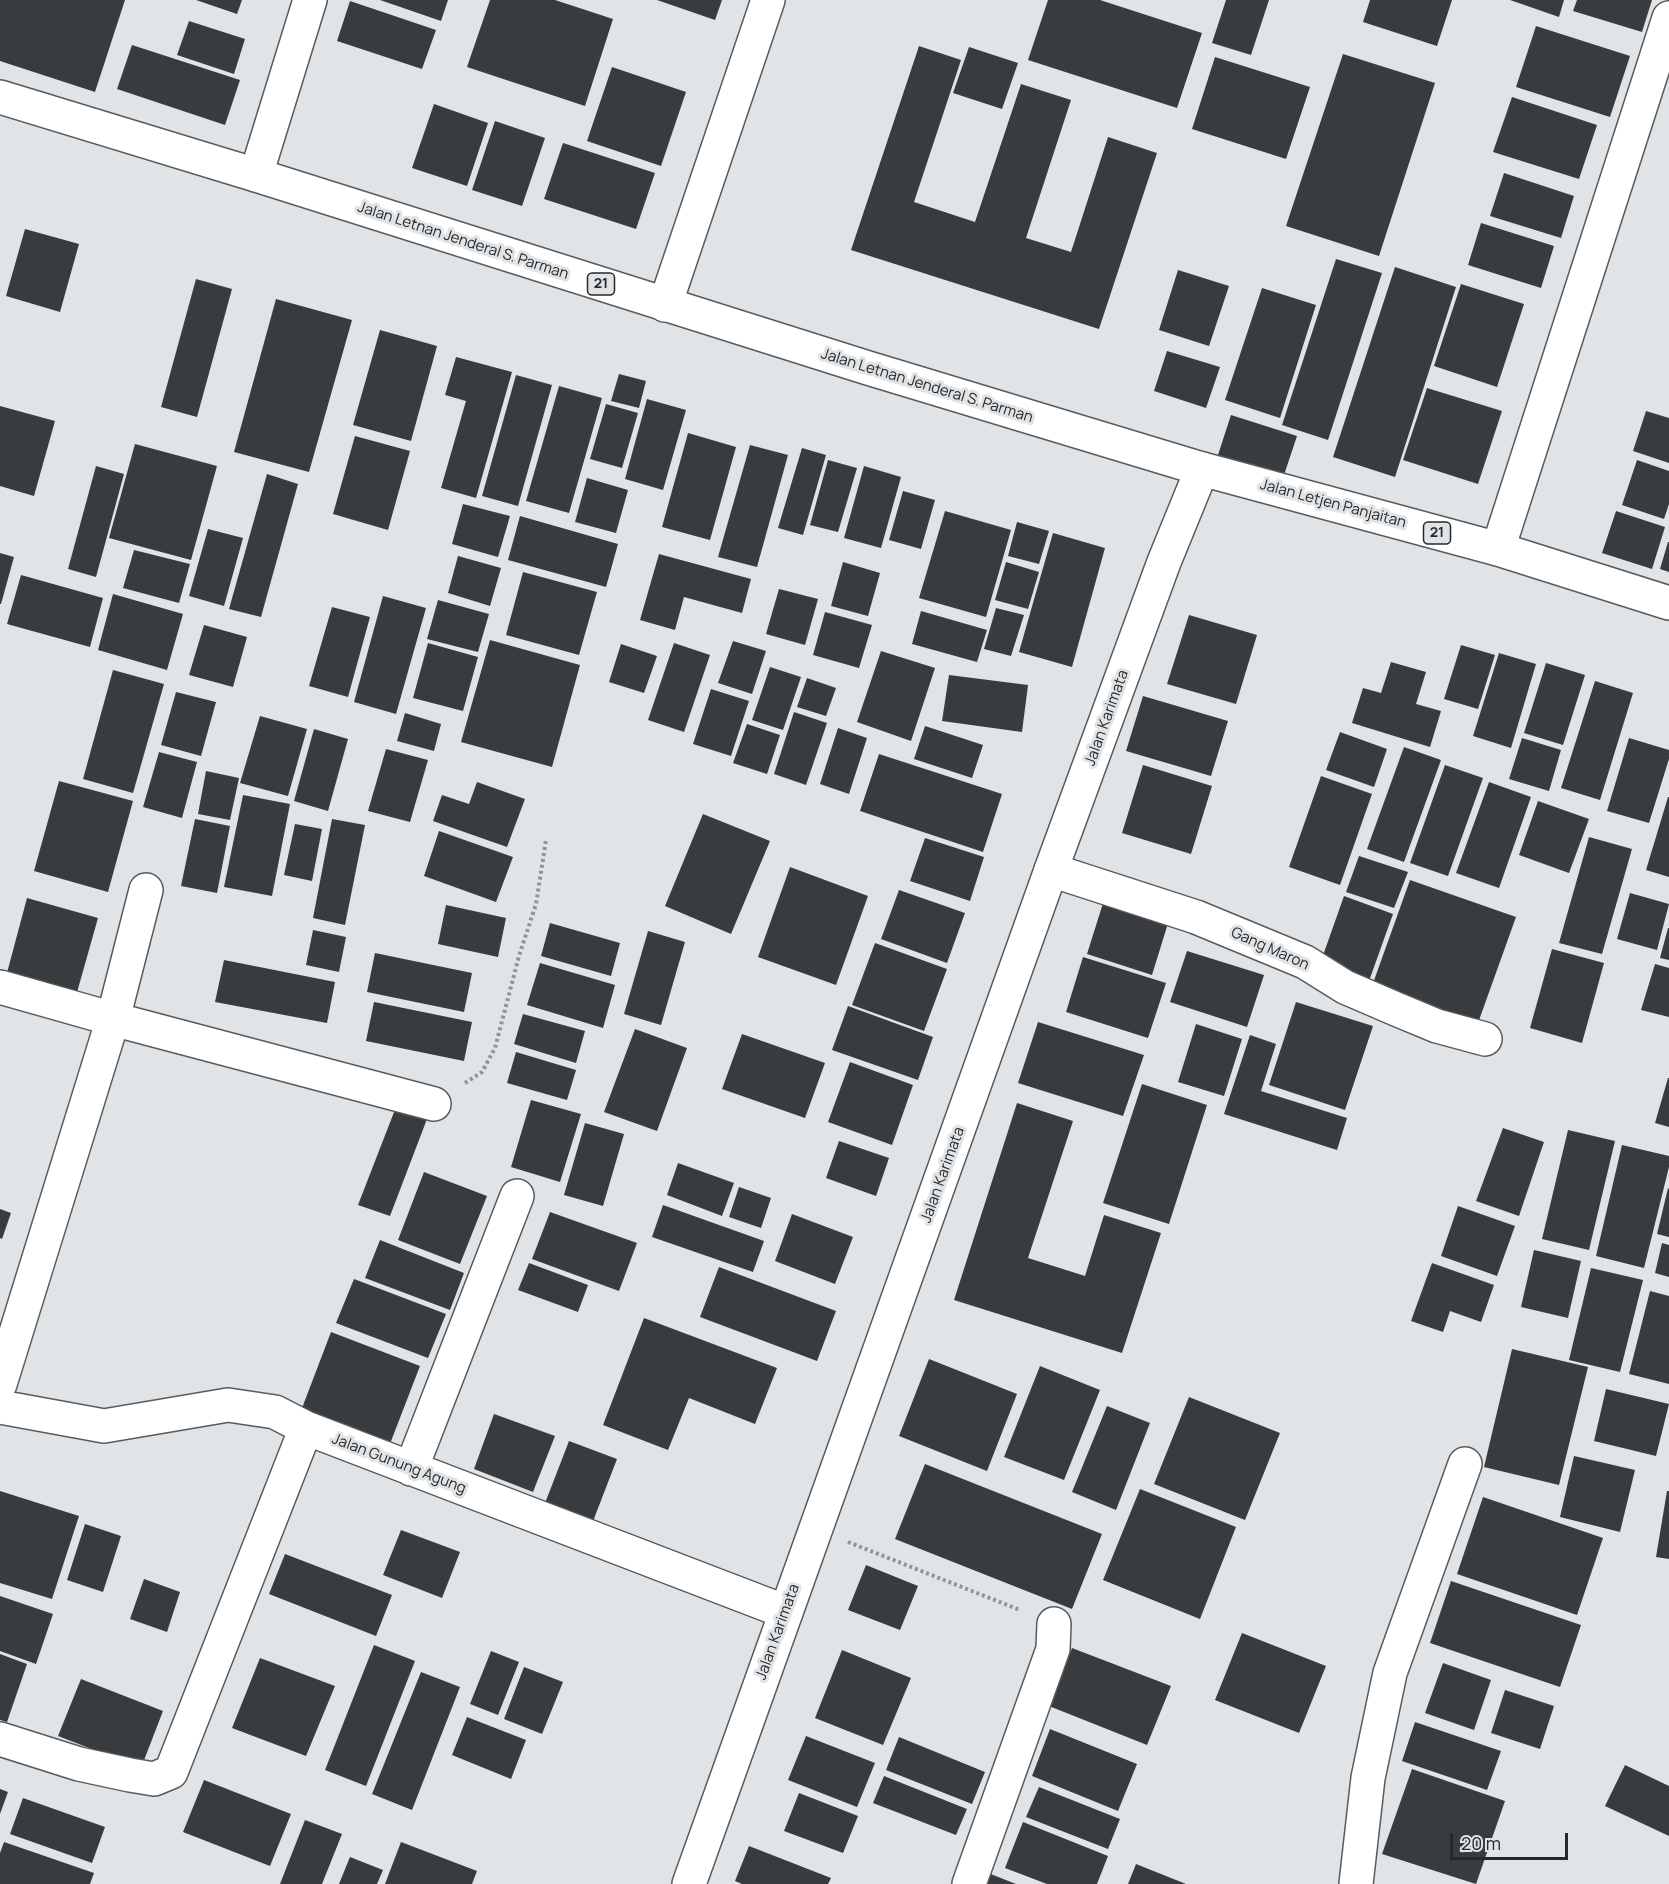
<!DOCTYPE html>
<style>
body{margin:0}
#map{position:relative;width:1669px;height:1884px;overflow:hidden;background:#e0e4e7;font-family:Manrope,sans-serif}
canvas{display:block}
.scale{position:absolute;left:1450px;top:1833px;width:118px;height:27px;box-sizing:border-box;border:3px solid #272829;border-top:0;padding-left:8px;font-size:18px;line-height:21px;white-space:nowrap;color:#272829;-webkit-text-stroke:4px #e0e4e7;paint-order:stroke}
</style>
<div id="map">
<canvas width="1669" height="1884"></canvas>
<div class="scale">20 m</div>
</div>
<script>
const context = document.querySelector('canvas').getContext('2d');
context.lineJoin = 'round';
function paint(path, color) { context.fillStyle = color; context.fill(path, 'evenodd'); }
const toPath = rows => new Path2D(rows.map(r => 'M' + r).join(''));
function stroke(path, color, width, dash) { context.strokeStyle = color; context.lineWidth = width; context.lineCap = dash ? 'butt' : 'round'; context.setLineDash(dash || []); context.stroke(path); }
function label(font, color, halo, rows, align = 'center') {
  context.font = font + ' Manrope,sans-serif'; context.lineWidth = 6; context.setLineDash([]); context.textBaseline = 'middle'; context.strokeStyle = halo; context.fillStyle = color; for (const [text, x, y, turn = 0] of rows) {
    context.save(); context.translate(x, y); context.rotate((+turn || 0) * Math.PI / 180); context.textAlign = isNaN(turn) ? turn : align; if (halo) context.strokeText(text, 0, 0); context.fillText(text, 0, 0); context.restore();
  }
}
paint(toPath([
 [0,0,125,0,95,92,0,61],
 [196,0,242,0,237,14],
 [380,0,448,0,441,21],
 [490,0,555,0,613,19,585,106,467,67],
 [657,0,722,0,715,20],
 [1048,0,1100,0,1202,33,1177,108,1028,60],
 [1226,0,1269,0,1251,55,1212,43],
 [1370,0,1452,0,1437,46,1363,22],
 [1510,0,1564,0,1559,17],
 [1577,0,1652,0,1642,32,1573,11],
 [350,1,436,30,422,69,337,41],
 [189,21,245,39,234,74,177,55],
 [1536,26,1630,56,1610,117,1516,87],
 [132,45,240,80,225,125,117,89],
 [919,46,961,60,914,202,975,222,1021,84,1071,100,1026,238,1071,252,1108,137,1157,153,1099,329,851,250],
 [969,47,1018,63,1002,109,953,93],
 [1343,54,1435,83,1379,256,1286,226],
 [1215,57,1310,87,1286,159,1192,129],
 [612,67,686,92,661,166,587,141],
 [1512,97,1597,125,1579,179,1493,152],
 [434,104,488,123,467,186,412,168],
 [495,121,545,138,522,206,472,190],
 [563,143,655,173,636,229,544,199],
 [1504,173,1574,196,1561,238,1490,216],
 [1481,223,1554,246,1541,288,1468,265],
 [25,229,79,244,60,312,6,296],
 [1336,259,1382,273,1328,440,1282,425],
 [1395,267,1456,287,1395,477,1333,457],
 [1178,270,1229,286,1209,346,1159,330],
 [196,279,232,289,197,417,161,407],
 [1461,284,1524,304,1497,387,1434,366],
 [1262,288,1316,305,1280,418,1225,400],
 [276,299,352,320,309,472,234,452],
 [380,330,437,346,411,441,353,425],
 [1167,351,1220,367,1206,408,1154,391],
 [456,357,512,372,476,498,441,488,466,401,445,395],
 [619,374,646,381,639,408,611,401],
 [516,375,552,385,518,506,482,496],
 [559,386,602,398,569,513,526,501],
 [1427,388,1502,411,1478,484,1403,460],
 [647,399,686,410,663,490,625,479],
 [606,404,638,413,622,468,590,459],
 [0,406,55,421,34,496,0,486],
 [1646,411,1669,418,1669,463,1633,451],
 [1231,415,1297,436,1282,481,1216,461],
 [688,433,736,447,710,540,662,527],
 [355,436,410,451,388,530,333,514],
 [135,444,217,466,191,560,109,538],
 [750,445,788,455,757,567,718,557],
 [802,448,826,455,803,535,778,528],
 [828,460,857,468,838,532,810,525],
 [1637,460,1669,471,1669,504,1664,519,1622,505],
 [96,466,124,474,96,577,68,569],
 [864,466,901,477,881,548,844,538],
 [267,474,298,484,261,617,229,609],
 [587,478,628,490,616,533,575,522],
 [903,491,935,500,921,549,889,540],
 [463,504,510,516,498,557,452,544],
 [945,511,1011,530,986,617,919,598],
 [1616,511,1665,527,1652,569,1602,553],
 [520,516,618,544,606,587,508,560],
 [1017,522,1049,531,1039,564,1008,556],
 [208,529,243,538,224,606,189,596],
 [1053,533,1105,548,1072,667,1019,652],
 [1668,542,1669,542,1669,572,1660,569],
 [134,550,190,564,179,603,123,588],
 [0,553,14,557,1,604,0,604],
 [659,554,751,579,742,613,684,597,675,630,640,620],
 [458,556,501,568,490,606,448,593],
 [843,562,880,573,868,616,831,606],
 [1006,562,1039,572,1028,609,995,600],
 [523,572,597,592,579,655,506,635],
 [21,575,103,598,90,647,7,624],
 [779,589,818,599,805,645,766,634],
 [113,594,183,614,167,670,98,650],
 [383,596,426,608,396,714,354,702],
 [438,600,489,614,478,652,427,639],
 [332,607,370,617,348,697,309,686],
 [996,608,1024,615,1011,656,984,649],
 [921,611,987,630,977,662,912,644],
 [825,612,872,625,859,668,813,655],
 [1189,615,1257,635,1236,704,1167,684],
 [204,625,247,637,233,687,189,675],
 [490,640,580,665,552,767,461,742],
 [733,641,766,651,752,694,718,683],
 [428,643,478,657,463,711,413,698],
 [674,643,710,655,684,732,648,720],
 [621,644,657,656,644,693,609,682],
 [1461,645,1495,655,1478,709,1444,699],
 [881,651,935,668,911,741,857,722],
 [1499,653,1536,664,1511,748,1473,736],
 [1391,662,1426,672,1416,704,1441,711,1430,747,1352,723,1363,688,1381,693],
 [1546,663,1585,675,1563,745,1524,733],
 [770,667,801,677,783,730,752,720],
 [113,670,164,684,133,793,83,779],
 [949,675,1028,685,1022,732,942,721],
 [807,678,836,688,826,716,797,707],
 [1595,681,1633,693,1600,800,1561,788],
 [711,689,749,701,731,756,693,744],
 [176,692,216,702,201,756,161,745],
 [1143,696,1228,721,1211,776,1126,751],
 [794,712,827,723,806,785,774,774],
 [405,713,441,724,434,751,397,741],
 [260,716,307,729,288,796,240,783],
 [747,724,780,735,767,774,733,763],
 [925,726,983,745,972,778,914,759],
 [838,728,867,738,849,794,820,784],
 [314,729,348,739,328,811,294,801],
 [1340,732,1387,749,1374,787,1326,770],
 [1522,738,1561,750,1549,791,1509,779],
 [1629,738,1669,750,1669,759,1649,823,1607,811],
 [1404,747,1441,760,1404,862,1367,849],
 [386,749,428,760,410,822,368,811],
 [159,752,197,762,182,818,143,807],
 [879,754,1002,794,983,852,860,811],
 [1143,765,1212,786,1191,854,1122,833],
 [1445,765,1483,778,1448,876,1410,863],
 [206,771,239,778,230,820,198,814],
 [1321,776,1372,794,1340,885,1289,867],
 [59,781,133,801,108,892,34,871],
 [477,782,525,799,507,847,433,821,442,795,469,804],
 [1489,782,1531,797,1499,888,1456,873],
 [243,795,290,804,272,896,224,887],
 [1668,797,1669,797,1669,877,1646,870],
 [1538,801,1589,819,1569,873,1519,855],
 [703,814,770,841,731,934,665,906],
 [195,819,230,826,217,893,181,886],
 [332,819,365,825,345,925,313,918],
 [295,824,322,829,312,881,284,875],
 [439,831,513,857,496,902,424,876],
 [1589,837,1632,849,1602,954,1559,943],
 [925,838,984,857,970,901,910,881],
 [1359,856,1408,872,1394,908,1346,892],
 [790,867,868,896,836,985,758,957],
 [1410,880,1516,917,1478,1023,1372,986],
 [899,890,965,913,947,963,881,939],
 [1630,893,1669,904,1657,950,1617,939],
 [1344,896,1393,914,1369,981,1320,964],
 [27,898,98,918,74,1003,4,984],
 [1104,900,1169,920,1152,975,1087,954],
 [446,905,506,918,498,957,438,944],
 [550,923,620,943,611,976,541,956],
 [1668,928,1669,928,1669,960,1660,958],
 [313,930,346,937,339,972,306,965],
 [648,931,685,942,661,1025,624,1014],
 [875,943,947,969,924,1031,852,1005],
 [1552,949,1604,963,1582,1043,1530,1028],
 [1187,951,1264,975,1247,1027,1170,1002],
 [375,953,472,973,464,1012,367,992],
 [1083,957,1166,983,1148,1038,1066,1012],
 [224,960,335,982,327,1023,215,1002],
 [540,963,615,985,603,1028,527,1005],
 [1655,964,1669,968,1669,1017,1641,1010],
 [374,1002,472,1022,464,1061,366,1041],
 [1296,1002,1373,1026,1345,1110,1269,1085],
 [848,1006,933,1037,918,1080,832,1050],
 [523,1014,585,1031,576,1063,514,1044],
 [1038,1022,1144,1055,1123,1116,1018,1083],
 [1196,1024,1242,1039,1224,1096,1178,1082],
 [635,1029,687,1048,657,1131,604,1112],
 [742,1034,825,1063,805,1118,722,1089],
 [1250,1035,1276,1044,1261,1091,1347,1118,1337,1150,1224,1114],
 [516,1052,576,1070,567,1100,507,1083],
 [850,1062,913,1085,892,1145,828,1122],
 [1668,1078,1669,1078,1669,1127,1655,1123],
 [1142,1084,1207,1105,1169,1224,1103,1203],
 [531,1100,581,1114,560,1182,511,1167],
 [1017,1103,1073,1121,1028,1258,1085,1276,1104,1215,1161,1233,1122,1353,954,1300],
 [396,1107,427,1119,390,1216,358,1205],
 [585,1123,624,1134,603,1206,564,1195],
 [1503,1128,1544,1142,1519,1216,1476,1201],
 [1568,1130,1615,1141,1589,1250,1542,1239],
 [839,1141,889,1158,876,1196,826,1178],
 [1622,1145,1669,1156,1669,1167,1644,1268,1596,1256],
 [678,1163,734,1183,722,1216,667,1195],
 [424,1172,487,1196,460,1264,398,1240],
 [739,1187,771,1198,761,1228,729,1217],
 [1668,1188,1669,1189,1669,1237,1657,1234],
 [663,1205,764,1241,753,1272,652,1237],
 [1458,1206,1515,1226,1497,1276,1441,1256],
 [0,1209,11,1213,2,1239,0,1238],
 [550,1212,637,1243,619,1291,532,1259],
 [792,1214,853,1237,835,1284,775,1261],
 [380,1240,464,1273,450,1310,365,1278],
 [1662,1243,1669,1245,1669,1277,1655,1273],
 [1534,1250,1581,1261,1568,1318,1521,1307],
 [529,1263,588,1285,578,1312,518,1290],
 [1432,1263,1494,1285,1481,1322,1450,1311,1443,1332,1411,1321],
 [719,1267,836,1311,817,1361,700,1317],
 [1591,1268,1643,1280,1620,1372,1569,1360],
 [354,1279,446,1314,428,1358,336,1323],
 [1650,1291,1669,1296,1669,1384,1629,1374],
 [644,1318,777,1368,755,1424,689,1398,668,1450,603,1425],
 [331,1332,420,1366,388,1449,299,1416],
 [1512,1349,1588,1367,1559,1485,1484,1467],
 [929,1359,1017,1394,987,1471,899,1436],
 [1040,1366,1100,1390,1064,1480,1004,1457],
 [1606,1389,1669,1404,1656,1456,1594,1441],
 [1189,1397,1280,1433,1245,1520,1154,1484],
 [1107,1406,1150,1423,1116,1510,1072,1492],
 [494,1414,555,1436,533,1492,474,1469],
 [569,1441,617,1459,590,1529,542,1511],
 [1574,1456,1635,1470,1620,1532,1560,1517],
 [925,1464,1102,1534,1072,1609,895,1539],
 [1140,1489,1236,1527,1200,1619,1103,1580],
 [0,1491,79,1516,52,1599,0,1583],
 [1667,1491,1669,1491,1669,1559,1656,1557],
 [1483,1497,1603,1538,1577,1615,1457,1574],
 [85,1524,121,1536,103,1592,67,1580],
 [401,1530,460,1552,442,1598,383,1575],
 [285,1554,392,1595,376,1636,269,1594],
 [866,1565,918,1586,900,1630,848,1610],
 [144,1579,180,1592,167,1632,130,1619],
 [1451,1581,1581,1625,1560,1687,1430,1643],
 [0,1596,53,1614,36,1664,0,1651],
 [1242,1633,1326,1666,1299,1733,1215,1700],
 [374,1645,415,1661,366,1786,325,1770],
 [1072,1648,1171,1686,1147,1745,1049,1706],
 [842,1650,911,1678,883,1745,815,1718],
 [491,1651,519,1662,498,1715,470,1704],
 [0,1654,27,1664,7,1722,0,1720],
 [260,1658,335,1686,306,1756,232,1728],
 [1443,1663,1491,1680,1474,1730,1425,1713],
 [524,1667,563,1682,542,1734,504,1719],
 [421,1672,460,1687,412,1810,372,1794],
 [81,1679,163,1711,141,1768,58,1736],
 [1505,1690,1554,1706,1540,1749,1491,1733],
 [467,1717,526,1740,511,1779,452,1755],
 [1415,1722,1501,1751,1487,1790,1402,1761],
 [1050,1729,1137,1764,1118,1811,1032,1776],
 [806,1736,875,1763,857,1807,788,1780],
 [899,1737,985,1772,972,1804,886,1770],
 [1625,1765,1669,1786,1669,1836,1605,1806],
 [1412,1769,1505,1801,1476,1884,1382,1854],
 [884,1776,967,1809,956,1835,873,1803],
 [204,1780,291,1814,270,1866,183,1832],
 [1039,1787,1120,1819,1108,1849,1026,1817],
 [0,1789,8,1792,0,1814],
 [799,1793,858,1816,843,1853,784,1831],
 [23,1798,105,1827,92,1863,10,1834],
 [305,1820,342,1834,322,1884,280,1884],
 [1023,1822,1108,1856,1097,1884,1047,1884,1005,1868],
 [4,1842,94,1873,90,1884,0,1884,0,1853],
 [401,1842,477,1871,472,1884,385,1884],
 [749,1846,831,1878,828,1884,742,1884,735,1881],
 [350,1857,383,1870,377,1884,339,1884],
 [1136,1864,1186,1884,1128,1884],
 [983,1871,1016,1884,978,1884]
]), '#393c3f');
const minor = toPath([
 [256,175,310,0],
 [665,305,768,0],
 [1498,549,1669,18],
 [1051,870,1196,917,1305,962,1345,987,1396,1009,1437,1026,1485,1039],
 [146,890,113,1019,434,1104],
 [0,987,113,1019,0,1384],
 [0,1407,104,1426,228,1405,275,1412,306,1428,786,1612],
 [411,1469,517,1196],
 [0,1739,79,1764,130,1775,154,1779,171,1772,306,1428],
 [969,1884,1053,1649,1054,1624],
 [1356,1884,1368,1778,1390,1673,1465,1464]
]);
const secondary = toPath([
 [689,1884,1051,870,1164,562,1202,469]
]);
const trunk = toPath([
 [0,97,256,175,868,368,1202,469,1498,549,1669,603]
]);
stroke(minor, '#585b5d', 36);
stroke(secondary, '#585b5d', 36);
stroke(trunk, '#585b5d', 36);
stroke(toPath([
 [465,1083,482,1072,495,1048,519,956,536,904,546,840],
 [848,1542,1020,1610]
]), '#919496', 4, [3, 3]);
stroke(minor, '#fff', 33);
stroke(secondary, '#fff', 33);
stroke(trunk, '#fff', 33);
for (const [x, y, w] of [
 [601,284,27],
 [1437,533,27]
]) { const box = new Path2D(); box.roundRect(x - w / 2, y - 11, w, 22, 4.5); context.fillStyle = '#e0e4e7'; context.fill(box); stroke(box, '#272829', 1.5); }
label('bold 14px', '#272829', null, [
 ["21",601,284],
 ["21",1437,533]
]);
label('15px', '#272829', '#e0e4e7', [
 ["Jalan Letnan Jenderal S. Parman",463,241,18],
 ["Jalan Letnan Jenderal S. Parman",927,386,17],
 ["Jalan Letjen Panjaitan",1333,504,15],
 ["Jalan Karimata",1107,718,-70],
 ["Gang Maron",1270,949,24],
 ["Jalan Karimata",943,1175,-70],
 ["Jalan Gunung Agung",399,1464,21],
 ["Jalan Karimata",778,1632,-70]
]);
</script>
